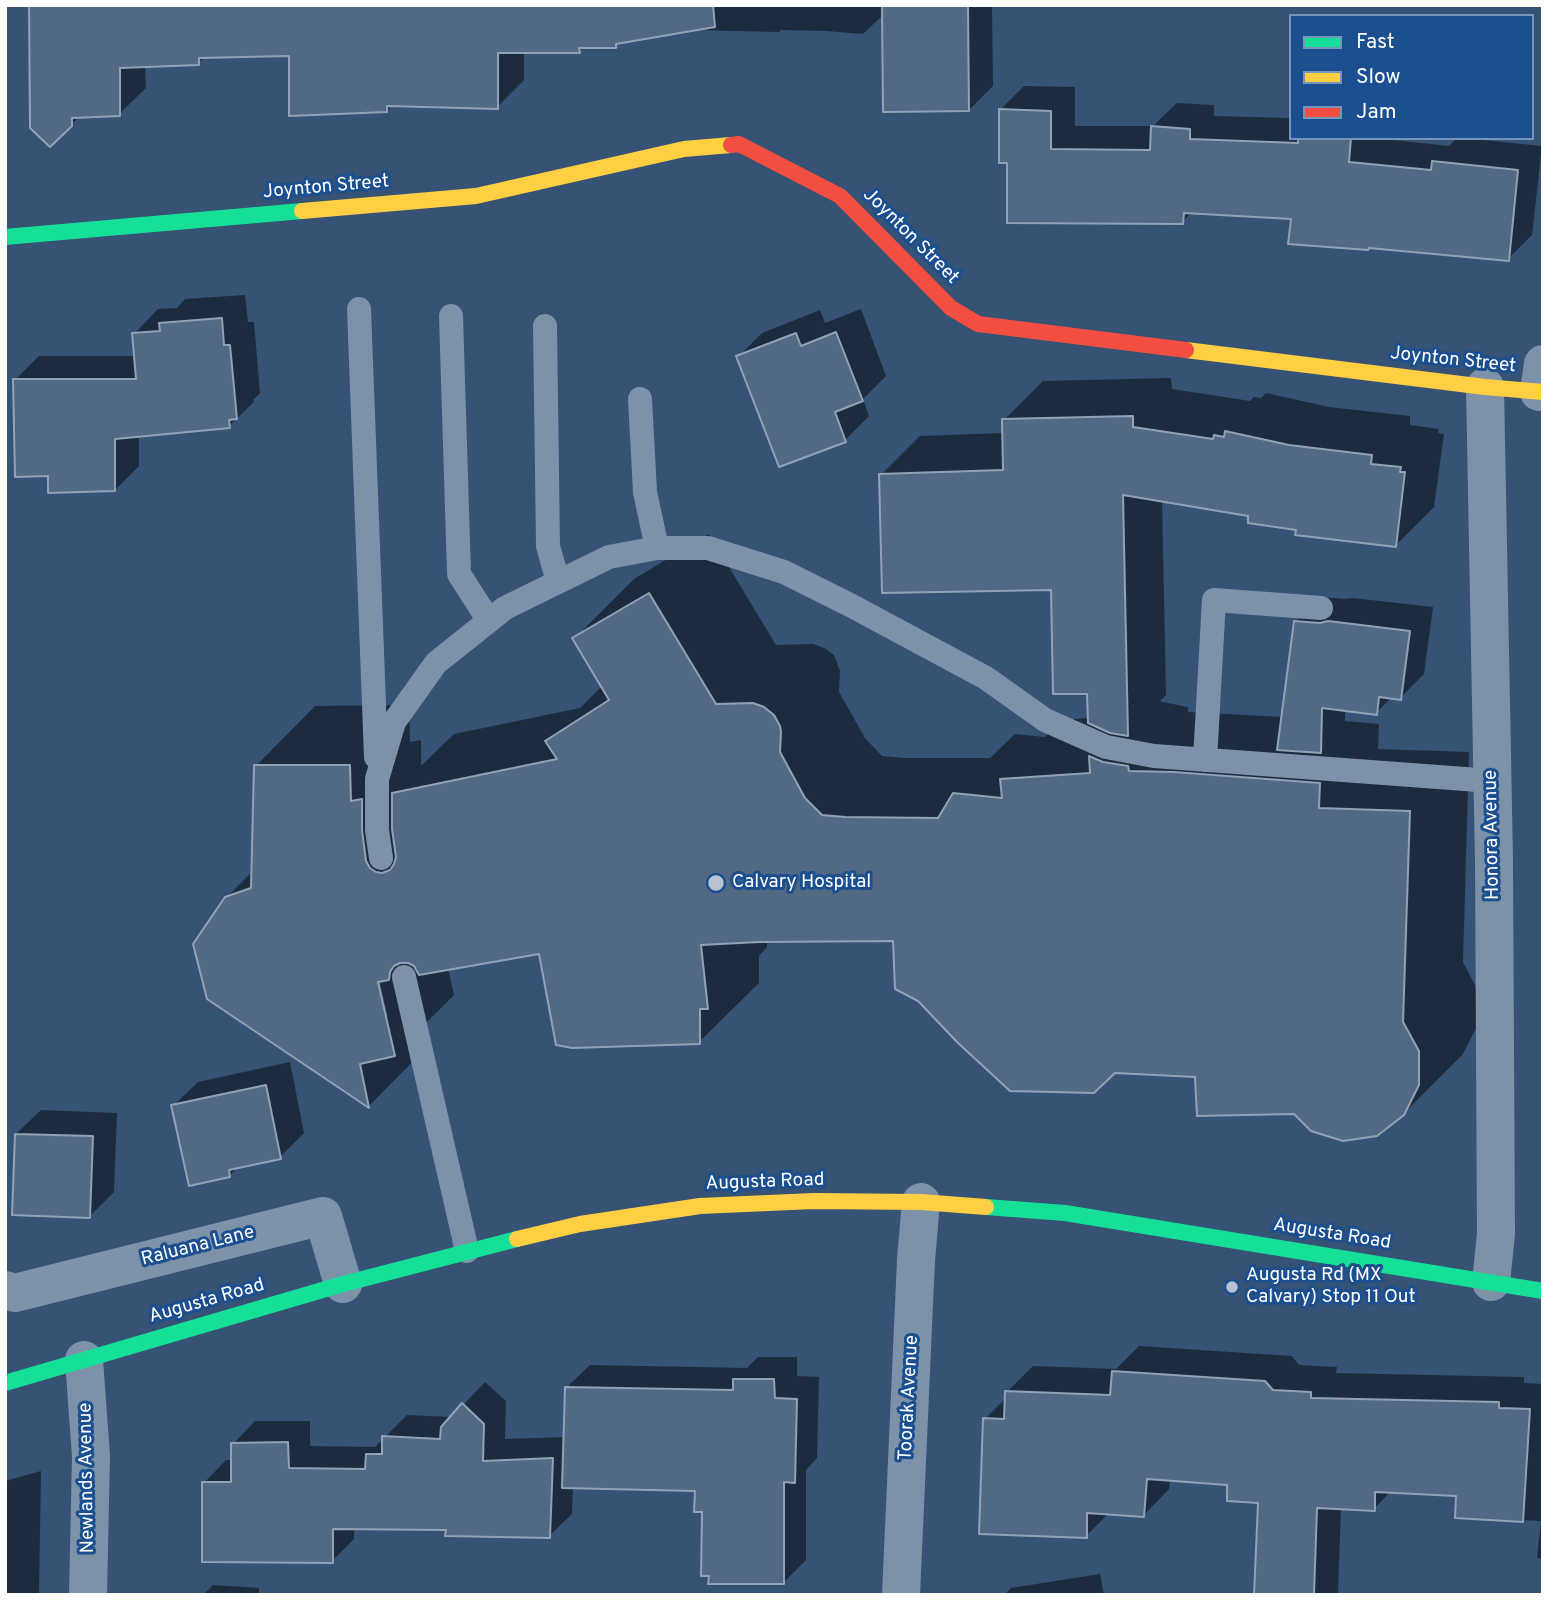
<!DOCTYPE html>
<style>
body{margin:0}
#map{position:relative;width:1548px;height:1600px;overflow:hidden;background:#365274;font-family:Overpass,sans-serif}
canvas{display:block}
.frame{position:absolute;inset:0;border:7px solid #fff;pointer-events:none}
.legend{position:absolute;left:1289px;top:14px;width:245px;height:126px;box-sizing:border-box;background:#1b4f8f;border:2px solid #7695bc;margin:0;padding:9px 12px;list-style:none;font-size:21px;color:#fff}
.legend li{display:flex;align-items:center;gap:14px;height:35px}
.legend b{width:35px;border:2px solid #7695bc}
</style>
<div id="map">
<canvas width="1548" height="1600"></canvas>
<div class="frame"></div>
<ul class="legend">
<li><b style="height:9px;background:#16e098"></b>Fast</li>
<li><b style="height:9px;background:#ffcf43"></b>Slow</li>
<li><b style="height:9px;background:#f24e42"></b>Jam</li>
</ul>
</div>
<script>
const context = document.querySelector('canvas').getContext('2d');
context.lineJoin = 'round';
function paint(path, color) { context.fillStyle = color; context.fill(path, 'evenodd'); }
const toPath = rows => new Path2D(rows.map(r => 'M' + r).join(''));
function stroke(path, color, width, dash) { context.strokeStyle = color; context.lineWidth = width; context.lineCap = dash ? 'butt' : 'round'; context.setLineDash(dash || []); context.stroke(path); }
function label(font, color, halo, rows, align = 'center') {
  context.font = font + ' Overpass,sans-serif'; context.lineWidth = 6; context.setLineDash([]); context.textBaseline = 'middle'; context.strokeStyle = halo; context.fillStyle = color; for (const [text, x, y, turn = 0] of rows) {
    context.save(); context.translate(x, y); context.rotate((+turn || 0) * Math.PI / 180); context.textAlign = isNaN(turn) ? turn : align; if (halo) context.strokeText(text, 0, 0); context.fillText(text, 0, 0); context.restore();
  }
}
paint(toPath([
 [31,5,992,5,993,86,969,110,884,14,863,34,826,31,781,30,779,32,689,30,620,42,616,46,584,46,579,52,524,52,524,80,497,107,393,105,387,111,291,54,206,56,198,63,145,65,146,88,119,114,80,116,50,145],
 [1024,86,1075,87,1075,126,1153,126,1177,103,1214,105,1214,116,1291,118,1291,138,1375,138,1449,146,1457,138,1463,138,1542,146,1532,235,1508,259,1293,217,1193,211,1182,222,1009,161,1000,110],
 [245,295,248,322,254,322,260,393,253,400,254,402,229,426,139,435,139,466,115,490,49,475,15,380,39,356,136,356,134,334,158,309,177,308,185,299],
 [861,309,886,376,863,399,869,416,845,440,738,357,762,333,820,310,825,323],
 [1171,378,1172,389,1250,401,1254,397,1261,398,1266,393,1329,407,1410,416,1410,425,1439,429,1438,433,1444,434,1434,507,1395,546,1298,529,1250,514,1162,500,1166,695,1160,701,1163,702,1188,707,1188,712,1283,717,1295,622,1320,597,1345,599,1353,598,1433,607,1424,674,1400,698,1392,697,1376,713,1345,709,1345,721,1379,724,1378,749,1469,752,1463,962,1478,991,1478,1024,1463,1054,1403,1114,1295,1112,1197,1075,895,940,767,940,767,947,759,956,759,983,699,1042,540,951,448,968,454,995,424,1025,428,1046,369,1106,209,998,226,898,253,871,256,766,315,706,409,705,410,742,421,740,421,766,454,734,580,708,602,686,574,639,634,579,709,534,776,645,813,644,824,648,834,655,840,671,839,692,865,738,882,756,905,758,990,758,1015,734,1045,737,1062,720,1090,718,1089,692,1053,588,881,475,920,436,1004,433,1004,420,1043,381],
 [378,973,388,1019,385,1019,375,974],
 [290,1062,304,1133,280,1157,239,1166,229,1176,173,1106,198,1082],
 [41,1110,117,1113,114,1192,90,1216,16,1134],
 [1139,1346,1292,1356,1299,1365,1337,1367,1336,1373,1524,1377,1524,1383,1543,1384,1543,1559,1537,1558,1541,1521,1457,1517,1458,1494,1391,1491,1374,1509,1341,1507,1338,1593,1336,1595,1256,1595,1260,1501,1229,1483,1170,1479,1169,1489,1144,1515,1109,1513,1086,1536,985,1419,1007,1397,1007,1392,1033,1366,1116,1369],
 [758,1357,797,1357,797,1376,819,1377,817,1458,806,1470,806,1560,783,1583,704,1510,697,1490,573,1486,572,1514,549,1536,448,1529,354,1527,354,1539,332,1561,204,1483,226,1460,233,1460,233,1444,255,1421,310,1421,310,1446,375,1447,407,1415,452,1417,485,1382,506,1401,505,1439,566,1437,567,1387,590,1365,747,1368],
 [41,1471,39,1595,5,1595,5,1481],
 [1100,1574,1104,1595,1004,1595,1011,1588],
 [213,1585,259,1588,259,1595,203,1595]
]), '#0007');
const building = toPath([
 [29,5,713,5,715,27,616,44,616,48,579,48,580,53,498,53,498,109,387,106,387,112,289,116,289,56,199,58,199,65,120,68,120,116,72,118,72,126,50,147,30,128,29,5],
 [882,5,968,5,969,111,883,112,882,5],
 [999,109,1051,111,1051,149,1150,150,1151,126,1190,129,1190,139,1298,143,1298,138,1351,138,1349,162,1431,170,1432,161,1518,170,1509,261,1369,248,1368,250,1288,244,1291,219,1184,213,1183,224,1007,223,1007,163,999,163,999,109],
 [222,318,224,345,230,345,237,419,229,420,230,428,115,439,115,491,48,493,48,476,15,477,13,379,136,379,132,333,160,331,159,323,222,318],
 [836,332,863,401,835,412,846,442,779,467,736,356,796,333,801,346,836,332],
 [1133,416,1133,427,1213,439,1214,435,1224,437,1225,431,1289,445,1372,455,1371,464,1401,467,1400,472,1405,472,1396,547,1295,535,1296,530,1248,523,1248,516,1123,495,1128,736,1110,733,1088,723,1087,694,1053,694,1051,590,882,593,879,474,1003,470,1002,419,1133,416],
 [649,593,716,704,753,703,764,707,774,715,780,726,781,732,780,752,805,798,822,815,845,817,938,818,953,793,1002,798,1000,779,1090,773,1089,756,1103,762,1128,766,1129,771,1174,772,1320,783,1319,808,1410,811,1403,1022,1419,1051,1419,1085,1404,1115,1377,1136,1343,1141,1311,1131,1294,1114,1197,1116,1195,1077,1115,1073,1094,1093,1010,1091,958,1043,918,1001,895,989,893,941,759,942,701,945,708,1009,700,1009,700,1044,572,1048,556,1045,539,954,419,975,414,966,408,963,400,963,394,966,390,972,389,980,378,982,395,1056,360,1064,369,1108,207,999,193,944,225,897,251,888,254,765,350,765,351,801,362,799,362,830,366,861,370,868,376,872,382,873,390,870,394,864,396,857,392,829,392,793,557,759,545,741,609,700,572,638,649,593],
 [1294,621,1320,623,1328,621,1410,631,1401,700,1379,697,1377,715,1322,708,1321,753,1277,750,1294,621],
 [266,1085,281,1159,229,1170,230,1177,189,1186,171,1105,266,1085],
 [15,1134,93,1136,90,1218,12,1215,15,1134],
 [1112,1371,1265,1381,1273,1390,1311,1392,1311,1398,1499,1402,1499,1408,1530,1409,1523,1522,1455,1518,1456,1496,1375,1492,1375,1511,1317,1508,1314,1595,1254,1595,1258,1503,1227,1501,1227,1485,1147,1479,1144,1517,1087,1513,1087,1538,979,1534,983,1418,1004,1419,1005,1391,1110,1395,1112,1371],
 [733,1379,774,1379,775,1398,797,1399,795,1483,784,1482,784,1584,708,1584,709,1576,701,1576,702,1512,694,1512,695,1491,562,1488,565,1387,733,1390,733,1379],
 [462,1403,484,1424,483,1461,553,1458,550,1538,445,1536,446,1530,333,1529,333,1563,202,1562,202,1482,231,1482,231,1443,288,1442,289,1468,365,1469,366,1454,382,1454,382,1436,440,1439,441,1427,462,1403]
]);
paint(building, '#526984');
stroke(building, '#92a2b6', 2);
stroke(toPath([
 [359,309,376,757],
 [451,316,459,574,489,621],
 [545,326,548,546,558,582],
 [640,399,645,492,657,548],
 [1205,760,1214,600,1321,608],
 [381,858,377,830,377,779,394,722,436,663,505,608,609,557,657,548,708,548,784,572,852,606,986,678,1045,720,1106,747,1154,756,1492,781],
 [404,977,467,1251]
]), '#7d92a8', 24);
stroke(toPath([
 [1485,387,1494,861,1496,1234,1491,1282],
 [1539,392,1543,364],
 [5,1290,15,1293,323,1216,343,1284],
 [84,1360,91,1456,88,1595],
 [901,1595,916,1260,921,1202]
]), '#7d92a8', 38);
stroke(toPath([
 [5,237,302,211],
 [986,1207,1065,1213,1543,1291],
 [5,1383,343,1284,517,1239]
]), '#16e098', 16);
stroke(toPath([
 [302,211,476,196,684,149,731,145],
 [1186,350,1485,387,1543,392],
 [517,1239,580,1224,700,1206,814,1201,921,1202,986,1207]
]), '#ffcf43', 16);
stroke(toPath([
 [731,145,739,144,840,196,951,308,978,324,1186,350]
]), '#f24e42', 16);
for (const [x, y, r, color] of [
 [716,883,9,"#b9c2ce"],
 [1232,1287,7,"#b9c2ce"]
]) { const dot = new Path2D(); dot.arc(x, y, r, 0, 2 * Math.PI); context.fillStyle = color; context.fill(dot); stroke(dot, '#1b4f8f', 2.5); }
label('19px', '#fff', '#1b4f8f', [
 ["Joynton Street",326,188,-5],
 ["Joynton Street",910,237,45],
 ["Joynton Street",1453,361,6],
 ["Honora Avenue",1493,835,-91],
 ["Augusta Road",765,1183,-2],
 ["Augusta Road",1332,1235,9],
 ["Raluana Lane",198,1247,-14],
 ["Augusta Road",207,1302,-16],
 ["Toorak Avenue",910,1398,-87],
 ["Newlands Avenue",88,1478,-91]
]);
label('19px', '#fff', '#1b4f8f', [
 ["Calvary Hospital",732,883],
 ["Augusta Rd (MX",1246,1276],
 ["Calvary) Stop 11 Out",1246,1298]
], 'left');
</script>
